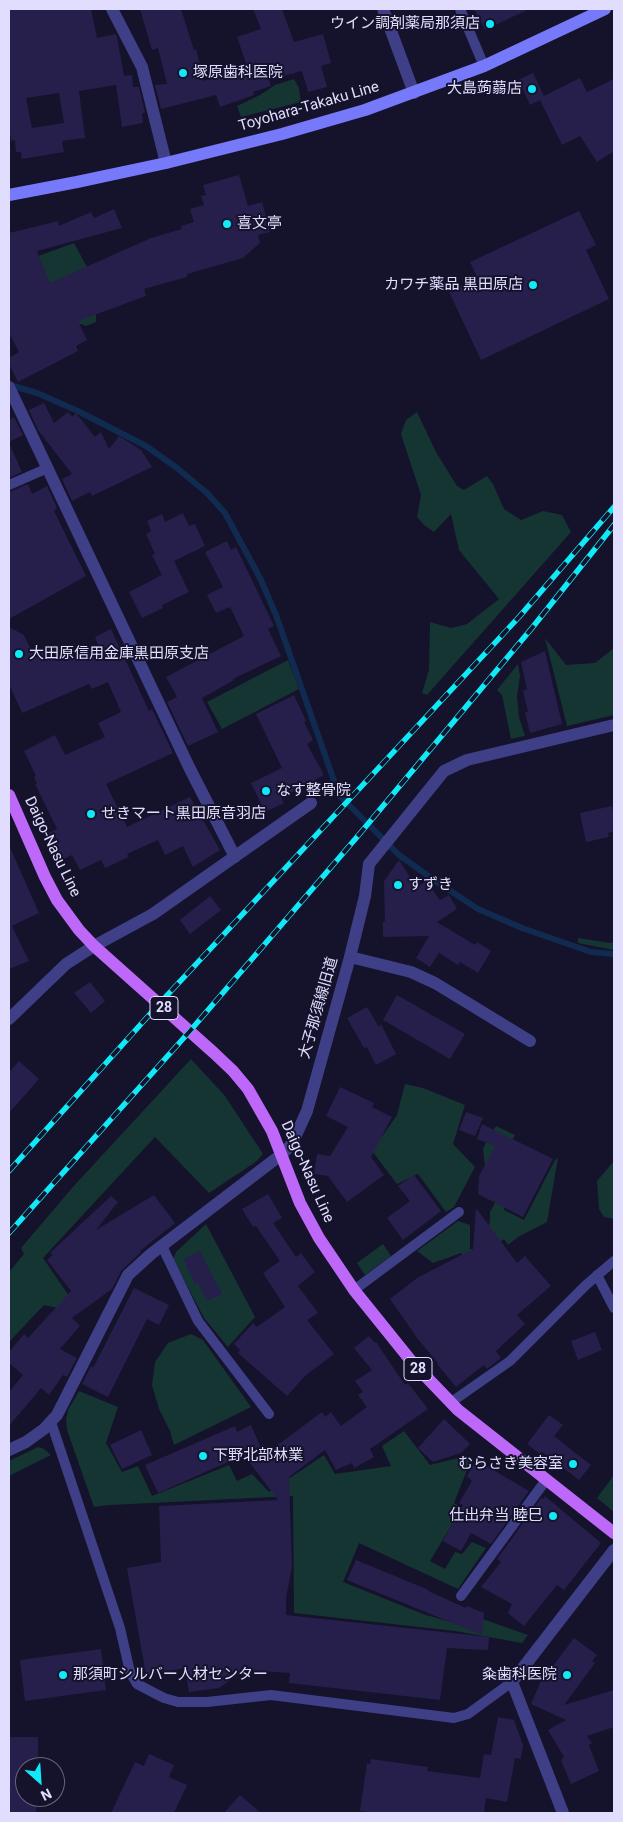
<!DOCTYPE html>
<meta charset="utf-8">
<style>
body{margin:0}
#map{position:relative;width:623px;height:1822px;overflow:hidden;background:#15122b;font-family:Roboto,sans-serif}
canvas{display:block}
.frame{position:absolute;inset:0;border:10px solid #e0ddfe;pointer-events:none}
.north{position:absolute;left:15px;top:1757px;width:50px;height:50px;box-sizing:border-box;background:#15122b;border:1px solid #66637f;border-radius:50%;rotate:154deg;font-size:14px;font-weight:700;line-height:20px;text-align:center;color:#e0ddfe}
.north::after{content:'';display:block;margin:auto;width:18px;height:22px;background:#10e9f7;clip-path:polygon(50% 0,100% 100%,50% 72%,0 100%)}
</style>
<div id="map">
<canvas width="623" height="1822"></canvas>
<div class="frame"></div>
<div class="north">N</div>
</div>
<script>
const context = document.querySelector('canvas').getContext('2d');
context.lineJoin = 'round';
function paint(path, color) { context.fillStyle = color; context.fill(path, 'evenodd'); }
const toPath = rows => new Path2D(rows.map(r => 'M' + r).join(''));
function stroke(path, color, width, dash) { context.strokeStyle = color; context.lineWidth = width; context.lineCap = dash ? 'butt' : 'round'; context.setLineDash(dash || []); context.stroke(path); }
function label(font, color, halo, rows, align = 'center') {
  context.font = font + ' Roboto,"Noto Sans JP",sans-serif'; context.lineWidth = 4; context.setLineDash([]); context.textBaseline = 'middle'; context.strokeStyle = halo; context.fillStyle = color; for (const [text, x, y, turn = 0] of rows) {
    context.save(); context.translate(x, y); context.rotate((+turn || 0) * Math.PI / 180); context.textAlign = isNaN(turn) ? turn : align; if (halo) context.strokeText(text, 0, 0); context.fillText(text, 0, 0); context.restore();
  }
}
paint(toPath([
 [294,79,299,88,301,102,241,117,237,106,260,95,275,85],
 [74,243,87,267,96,264,88,288,96,315,96,322,86,326,73,321,30,259],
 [417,412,436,452,457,486,464,490,487,476,493,484,504,509,521,520,543,511,562,515,571,532,427,695,422,693,429,670,430,622,451,628,467,624,499,599,459,550,451,514,434,532,424,525,417,517,421,495,401,434,406,420],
 [545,638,566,665,595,663,614,648,614,715,567,726],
 [288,660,299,689,222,729,207,702],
 [518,664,520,676,517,696,519,717,525,736,511,739,502,695,497,690],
 [578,938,610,943,614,942,614,950,578,943],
 [191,1059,225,1096,263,1154,257,1161,209,1193,155,1137,43,1258,76,1306,62,1309,44,1305,9,1342,9,1272,24,1254,21,1248,72,1188],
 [405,1084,423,1088,465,1105,453,1144,475,1167,454,1207,446,1212,418,1174,397,1184,372,1151,397,1115],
 [496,1126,515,1135,501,1159,485,1166,483,1149,489,1136],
 [558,1158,547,1222,518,1237,508,1245,504,1239,489,1250,476,1280,461,1253,433,1263,417,1251,458,1221,470,1225,470,1249,485,1251,490,1220,490,1212,496,1201,505,1203,504,1210,524,1220,555,1160],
 [614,1161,614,1219,604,1217,599,1209,597,1181],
 [206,1224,255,1317,228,1347,204,1318,173,1259,176,1252],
 [383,1244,391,1256,365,1275,357,1263],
 [191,1334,203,1340,251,1407,174,1445,170,1431,159,1409,152,1385,155,1362,168,1343],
 [79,1391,118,1407,106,1443,122,1472,138,1466,152,1496,229,1465,237,1481,252,1474,269,1492,324,1455,335,1474,391,1466,382,1446,404,1431,430,1465,466,1456,471,1460,454,1503,462,1508,430,1561,445,1569,455,1552,462,1554,472,1542,486,1548,458,1589,359,1543,343,1582,423,1614,464,1626,471,1615,528,1635,522,1643,455,1631,294,1613,293,1496,110,1505,94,1507,67,1430,66,1420,68,1410],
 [38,1447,44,1449,51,1455,9,1476,9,1461],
 [614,1475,614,1512,597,1498]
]), '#153532');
stroke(toPath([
 [10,385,37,393,78,411,146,446,177,468,207,493,225,513,260,578,276,615,339,795,399,855,434,880,478,909,522,928,591,952,614,954]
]), '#112b50', 6);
paint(toPath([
 [9,9,91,9,97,38,116,34,117,37,124,76,132,75,133,87,139,87,145,113,142,113,143,123,122,127,116,85,79,91,85,138,62,141,64,152,22,159,21,152,16,152,15,140,11,141,9,124],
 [59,93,64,123,32,128,26,98],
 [140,9,181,9,194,50,196,49,204,81,247,66,237,37,261,29,253,9,282,9,294,42,323,34,331,63,321,66,327,87,308,92,302,71,269,80,271,86,253,92,254,95,220,107,216,95,161,109,155,85,167,84,158,48,152,50],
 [474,9,529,9,485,30],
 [533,73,544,96,580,78,587,92,614,79,614,151,597,162,580,136,562,145,540,100,530,105,518,80],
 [239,175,248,206,262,202,270,232,258,235,260,243,243,258,187,274,187,277,144,289,146,296,78,321,87,340,76,346,78,351,18,382,9,364,9,358,19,352,9,333,9,233,58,221,59,226,91,212,94,218,114,209,122,228,37,251,50,283,151,238,182,229,181,226,194,222,190,209,204,205,201,196,206,195,203,185],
 [579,211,596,245,586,250,609,299,481,360,449,292,478,279,470,262],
 [44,403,54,423,68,412,72,417,76,413,95,437,101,432,109,449,119,436,141,450,152,467,92,496,90,492,72,501,62,479,72,474,38,430,29,410],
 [14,417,23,435,9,442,9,420],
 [9,443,22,472,9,478],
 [28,484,32,494,47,486,57,508,54,511,86,576,9,619,9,492],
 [183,513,189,526,195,524,205,546,174,561,189,592,162,605,163,608,142,618,129,592,162,575,152,555,155,554,146,534,151,531,147,521,162,514,165,522],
 [227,541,231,550,236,547,274,626,268,629,281,656,233,679,234,680,202,698,218,732,188,746,167,702,177,697,166,677,244,636,230,607,216,613,207,595,223,587,205,552],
 [9,627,24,635,34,656,59,644,67,660,98,645,95,637,111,629,149,711,152,709,173,753,106,784,127,827,190,797,220,850,193,867,183,846,165,855,158,840,127,854,129,857,105,868,101,860,80,870,72,855,57,862,44,835,57,829,35,784,37,784,34,777,36,776,24,751,55,735,65,755,105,737,98,723,121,712,108,682,92,689,89,684,22,713,9,684],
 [545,651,562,724,530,733,525,712,528,712,523,691,527,689,521,662],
 [294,695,306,721,304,722,313,740,307,744,324,775,281,798,284,803,265,812,251,783,282,768,256,714],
 [612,806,614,818,614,831,608,833,609,837,586,842,580,813],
 [9,845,39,913,12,926,29,961,9,969],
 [399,860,417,888,426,881,440,900,449,895,457,909,437,922,475,945,477,942,491,951,478,973,460,962,458,965,439,953,430,967,416,958,429,936,383,937,383,922,385,921,384,881],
 [210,896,221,910,190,934,180,920],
 [90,982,105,1001,91,1013,74,993],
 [397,995,465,1034,450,1059,383,1020],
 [367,1007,379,1027,381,1024,396,1054,376,1065,367,1047,364,1048,347,1018],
 [19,1061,39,1079,9,1113,9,1072],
 [340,1087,374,1103,372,1107,392,1117,371,1157,384,1175,347,1202,328,1176,314,1174,317,1154,330,1156,348,1127,326,1116],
 [466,1112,483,1118,475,1136,459,1130],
 [482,1124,553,1159,523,1217,478,1194,479,1176,495,1146,477,1139],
 [414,1175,441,1211,403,1240,387,1218,410,1201,398,1186],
 [268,1194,282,1218,273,1223,296,1257,301,1253,315,1272,298,1286,318,1313,307,1320,334,1354,305,1376,287,1396,238,1353,240,1350,234,1344,253,1323,257,1327,285,1307,263,1273,280,1261,256,1226,253,1227,242,1209],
 [154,1195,175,1223,140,1251,141,1252,121,1271,112,1289,72,1318,80,1326,60,1349,77,1358,67,1377,63,1375,49,1395,41,1388,9,1426,9,1392,23,1375,9,1363,9,1352,24,1334,28,1338,71,1291,47,1260,53,1255,50,1253,111,1196,118,1202,96,1230],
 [476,1208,517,1263,525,1256,551,1286,517,1315,525,1324,496,1351,501,1358,487,1369,484,1365,456,1387,437,1364,438,1363,417,1338,390,1299,417,1278,473,1249],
 [200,1251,222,1294,207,1301,198,1283,195,1284,183,1259],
 [134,1288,169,1305,159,1325,147,1319,108,1397,82,1384,91,1366,93,1368],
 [595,1332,602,1350,578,1360,571,1341],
 [369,1336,375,1343,376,1342,405,1385,408,1383,428,1409,370,1449,374,1457,354,1468,352,1463,336,1470,325,1450,289,1477,292,1567,286,1598,286,1615,489,1637,488,1650,447,1648,440,1700,289,1683,290,1673,245,1670,219,1688,189,1692,185,1668,146,1675,127,1568,161,1562,159,1506,278,1500,244,1455,158,1493,145,1465,235,1426,237,1432,251,1425,264,1455,322,1412,325,1417,331,1412,341,1426,367,1407,358,1395,363,1392,355,1381,372,1370,354,1348],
 [549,1415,563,1425,554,1436,591,1465,579,1480,542,1452,540,1454,527,1444],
 [444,1419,470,1444,461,1453,433,1462,418,1448],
 [141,1430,152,1455,122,1469,110,1445],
 [476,1460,529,1491,491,1544,471,1533,461,1551,443,1541,463,1505,459,1503,472,1481,467,1476],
 [545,1496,601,1543,564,1590,557,1585,524,1626,508,1613,512,1604,481,1587,501,1562,497,1559,503,1551,541,1498,543,1499],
 [356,1560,429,1590,428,1591,466,1608,467,1606,484,1613,482,1635,347,1580],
 [574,1638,597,1655,592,1661,595,1663,564,1705,614,1690,614,1727,587,1736,592,1743,589,1745,599,1771,571,1784,561,1760,564,1757,548,1730,566,1720,531,1704,540,1683],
 [101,1649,106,1690,25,1701,20,1660],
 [498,1717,514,1720,523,1745,521,1759,515,1758,507,1802,486,1798,484,1813,377,1813,360,1811,367,1763,370,1764,371,1759,428,1767,427,1771,480,1778,484,1754,491,1755],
 [9,1737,38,1737,38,1767,25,1767,25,1797,37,1797,36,1813,9,1813],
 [149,1754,174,1765,169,1777,187,1785,174,1813,111,1813,135,1762,144,1766],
 [240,1795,261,1813,224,1813]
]), '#261f4b');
stroke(toPath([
 [460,9,484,66],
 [9,485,48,468],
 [162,1246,198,1321,269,1414],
 [597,1275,614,1308],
 [354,1290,459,1212],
 [450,1403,510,1361,586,1285,614,1261],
 [51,1422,120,1628,130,1672,137,1684,164,1698,178,1702,207,1702,271,1695,454,1718,468,1714,512,1682],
 [461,1596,546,1480]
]), '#3f3f88', 10);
stroke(toPath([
 [112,9,142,67,166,163],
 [383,9,414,93],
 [9,387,189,767,235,857],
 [369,864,444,771,467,760,614,725],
 [350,957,411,972,435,983,530,1041],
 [9,1450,26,1442,44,1429,57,1415,128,1275,151,1254,282,1154],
 [563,1813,512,1682,614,1550]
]), '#3f3f88', 12);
stroke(toPath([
 [9,1019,66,964,94,946,153,914,311,803],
 [282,1154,292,1144,307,1111,350,957,365,896,369,864]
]), '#3f3f88', 12);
stroke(toPath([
 [9,195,77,182,166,163,282,134,365,110,484,66,605,9]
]), '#7779fb', 12);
stroke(toPath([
 [9,795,45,877,57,900,79,930,94,946,214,1053,233,1071,248,1089,272,1131,300,1203,319,1238,354,1290,412,1362,458,1410,614,1533]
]), '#be68fa', 12);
const rail = toPath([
 [9,1171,159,1004,519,617,614,507],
 [9,1233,190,1031,357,837,532,628,614,525]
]);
stroke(rail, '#10e9f7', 5.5);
stroke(rail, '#15122b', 4, [11]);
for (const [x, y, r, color] of [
 [490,24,5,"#10e9f7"],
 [183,73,5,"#10e9f7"],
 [532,89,5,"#10e9f7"],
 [227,224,5,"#10e9f7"],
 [533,285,5,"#10e9f7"],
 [19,654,5,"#10e9f7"],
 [266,791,5,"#10e9f7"],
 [91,814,5,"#10e9f7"],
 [398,885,5,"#10e9f7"],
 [203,1456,5,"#10e9f7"],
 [573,1464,5,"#10e9f7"],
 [553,1516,5,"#10e9f7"],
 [63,1675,5,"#10e9f7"],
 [567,1675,5,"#10e9f7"]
]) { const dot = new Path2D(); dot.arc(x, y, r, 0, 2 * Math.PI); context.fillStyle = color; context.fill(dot); stroke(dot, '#15122b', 2); }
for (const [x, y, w] of [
 [164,1008,28],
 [418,1369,28]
]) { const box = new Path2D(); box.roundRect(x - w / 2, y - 11.5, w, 23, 4); context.fillStyle = '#15122b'; context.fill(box); stroke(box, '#e0ddfe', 1); }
label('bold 14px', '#e0ddfe', null, [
 ["28",164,1008],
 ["28",418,1369]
]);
label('15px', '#e0ddfe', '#15122b', [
 ["ウイン調剤薬局那須店",480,24,"right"],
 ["塚原歯科医院",193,73],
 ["大島蒟蒻店",522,89,"right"],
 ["喜文亭",237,224],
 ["カワチ薬品 黒田原店",523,285,"right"],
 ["大田原信用金庫黒田原支店",29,654],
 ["なす整骨院",276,791],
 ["せきマート黒田原音羽店",101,814],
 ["すずき",408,885],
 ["下野北部林業",213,1456],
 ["むらさき美容室",563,1464,"right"],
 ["仕出弁当 睦巳",543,1516,"right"],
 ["那須町シルバー人材センター",73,1675],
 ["粂歯科医院",557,1675,"right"]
], 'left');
label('15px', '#e0ddfe', '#15122b', [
 ["Toyohara-Takaku Line",309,107,-16],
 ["Daigo-Nasu Line",52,847,64],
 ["大子那須線旧道",319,1008,-74],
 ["Daigo-Nasu Line",307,1172,66]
]);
</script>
